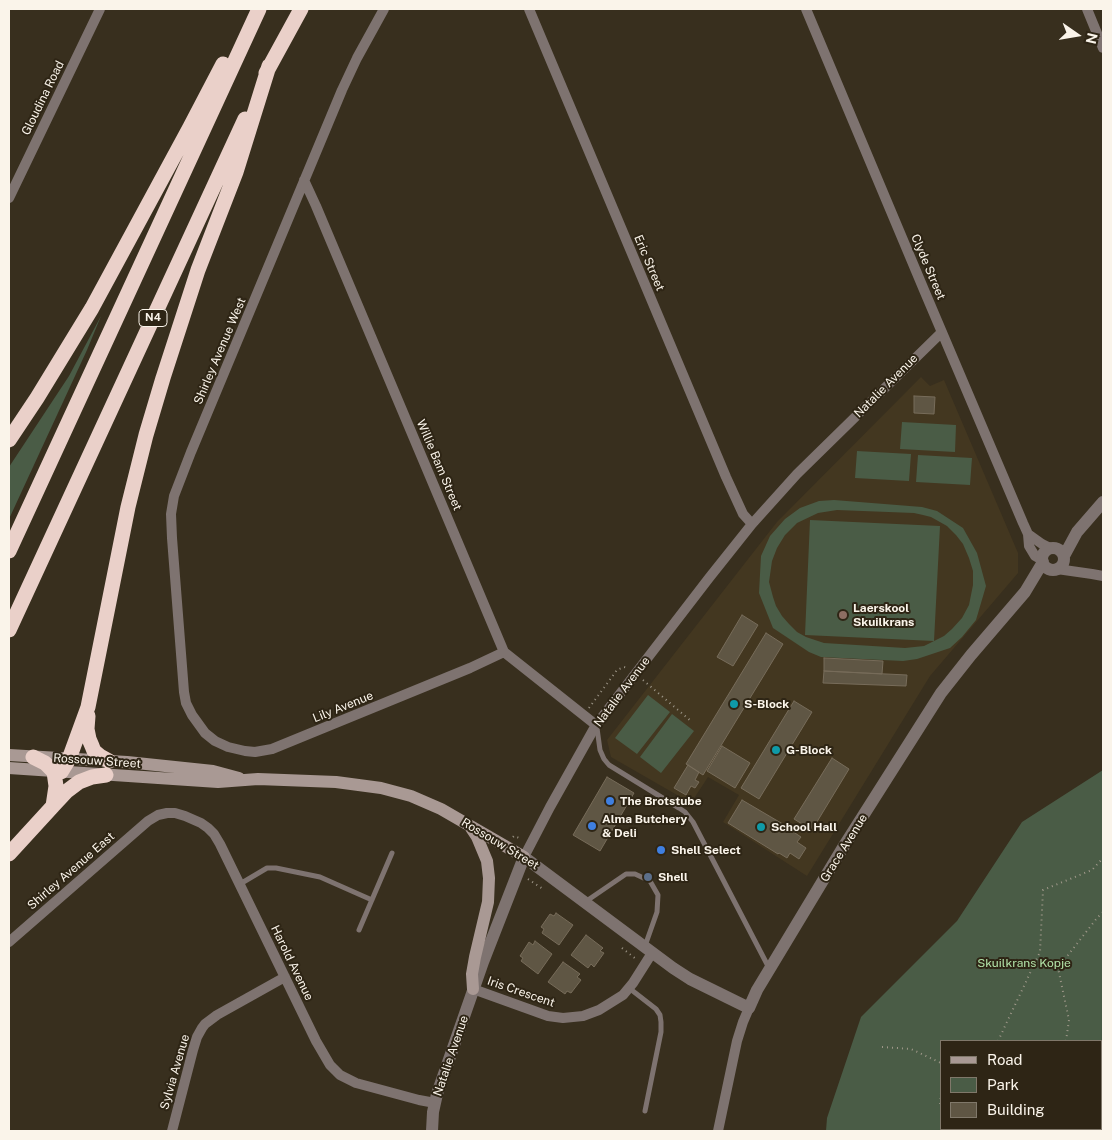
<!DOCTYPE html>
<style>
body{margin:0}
#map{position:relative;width:1112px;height:1140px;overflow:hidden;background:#382f1e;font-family:"Public Sans",sans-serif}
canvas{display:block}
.frame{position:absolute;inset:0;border:10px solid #faf4ea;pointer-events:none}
.legend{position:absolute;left:940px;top:1040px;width:162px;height:90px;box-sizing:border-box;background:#2e2515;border:1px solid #80786a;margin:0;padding:6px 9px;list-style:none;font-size:15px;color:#faf4ea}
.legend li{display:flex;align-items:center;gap:10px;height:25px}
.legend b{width:25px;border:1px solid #80786a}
.north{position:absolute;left:1052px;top:10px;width:50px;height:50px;-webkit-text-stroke:4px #2e2515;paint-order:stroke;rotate:103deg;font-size:14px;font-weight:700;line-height:20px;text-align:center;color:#faf4ea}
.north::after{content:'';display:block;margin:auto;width:18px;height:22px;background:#faf4ea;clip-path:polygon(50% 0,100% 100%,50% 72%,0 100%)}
</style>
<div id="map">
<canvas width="1112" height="1140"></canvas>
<div class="frame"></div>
<ul class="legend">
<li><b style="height:6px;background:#a99994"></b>Road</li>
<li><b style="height:14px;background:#4a5c46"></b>Park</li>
<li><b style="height:14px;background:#5f5644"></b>Building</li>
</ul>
<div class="north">N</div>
</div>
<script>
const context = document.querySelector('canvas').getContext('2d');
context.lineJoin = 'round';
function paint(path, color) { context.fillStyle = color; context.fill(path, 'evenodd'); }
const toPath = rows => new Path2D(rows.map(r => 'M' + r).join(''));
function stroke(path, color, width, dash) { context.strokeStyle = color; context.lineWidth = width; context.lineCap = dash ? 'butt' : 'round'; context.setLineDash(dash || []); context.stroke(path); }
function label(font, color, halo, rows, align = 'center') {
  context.font = font + ' "Public Sans",sans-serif'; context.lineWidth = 4; context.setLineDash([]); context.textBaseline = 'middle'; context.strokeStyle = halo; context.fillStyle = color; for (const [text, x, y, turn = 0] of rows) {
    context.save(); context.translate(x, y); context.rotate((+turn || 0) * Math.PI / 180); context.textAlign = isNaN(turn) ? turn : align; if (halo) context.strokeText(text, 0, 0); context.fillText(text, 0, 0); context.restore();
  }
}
paint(toPath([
 [921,377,930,386,944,380,1018,553,1018,573,930,676,807,876,723,822,739,795,708,777,691,803,611,757,607,740,777,522]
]), '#433720');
paint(toPath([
 [101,316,87,350,9,519,9,467,69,376],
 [902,422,956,425,955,452,900,449],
 [857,451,911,454,909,481,855,478],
 [918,455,972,458,970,485,916,482],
 [834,500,922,507,937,511,963,528,977,553,986,586,976,620,962,637,950,648,917,659,903,661,821,657,809,652,773,628,759,593,761,556,770,536,785,519,800,508,819,501],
 [837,510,914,513,923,515,931,517,947,526,956,535,963,544,969,558,973,571,973,585,969,605,962,618,952,629,944,636,934,641,940,526,810,520,805,635,934,641,924,646,905,648,824,643,806,637,797,632,789,624,782,616,776,606,773,597,769,582,772,561,777,548,785,535,797,523,818,513],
 [648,695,670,712,637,754,615,738],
 [672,714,694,731,661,773,640,757],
 [1103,770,1103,1131,826,1131,827,1118,861,1017,957,921,1022,822],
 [941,1041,1101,1041,1101,1129,941,1129]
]), '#4a5c46');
const building = toPath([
 [914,396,935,397,934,414,914,413,914,396],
 [742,615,758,625,733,666,717,657,742,615],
 [766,633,783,644,703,775,686,764,766,633],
 [824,658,883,661,882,674,824,671,824,658],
 [824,671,907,675,906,686,823,683,824,671],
 [794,701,812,712,759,799,741,788,794,701],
 [722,746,750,763,735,788,707,771,722,746],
 [832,758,849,769,812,830,794,819,832,758],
 [688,765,699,772,695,780,699,782,695,788,691,786,686,795,674,788,688,765],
 [607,777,634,793,600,851,573,835,607,777],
 [742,800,793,830,792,831,801,837,797,842,806,848,799,859,790,853,787,858,779,853,778,854,728,823,742,800],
 [556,913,573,925,559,945,542,933,544,929,541,927,550,914,554,916,556,913],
 [586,935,603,948,600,951,604,953,594,967,591,964,588,968,571,955,586,935],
 [535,941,552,954,538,974,521,961,523,958,520,956,529,942,533,945,535,941],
 [563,962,580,974,577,977,581,980,571,993,567,991,565,994,548,982,563,962]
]);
paint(building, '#5f5644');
stroke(building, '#776c5a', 1);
stroke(toPath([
 [643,680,691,721],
 [589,708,617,670,624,667,627,668],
 [513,837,514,836,522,839],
 [528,879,543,889,544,888],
 [622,948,636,959],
 [998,1041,1040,952,1043,890,1092,870,1103,858],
 [1066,1041,1069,1020,1058,968,1097,918,1103,912],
 [882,1047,911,1049,941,1063],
 [941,1093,940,1106,941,1107],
 [961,1129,964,1131],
 [974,1131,974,1129],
 [1036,1131,1040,1129]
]), '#9f988a', 2, [1, 4]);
stroke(toPath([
 [597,728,600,750,604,759,609,765,679,808,685,812,693,822,769,968],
 [240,884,267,868,276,868,320,877,372,900],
 [585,902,626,874,635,874,650,881,658,895,657,912,645,946],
 [359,930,392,853],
 [629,988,656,1009,660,1015,661,1022,661,1032,645,1111]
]), '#7e7370', 5);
stroke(toPath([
 [384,9,357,58,342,90,191,452,174,496,171,514,172,538,184,692,186,703,192,715,205,733,215,741,228,747,245,751,255,752,272,749,470,668,504,652],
 [529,9,726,477,743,514,752,524],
 [806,9,924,290,1023,523,1028,534,1029,546,1035,556,1042,560],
 [1087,9,1103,48],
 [304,180,316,206,504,652,596,725],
 [9,198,100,9],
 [1028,534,1042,544,1050,548],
 [1057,569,1092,574,1103,576],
 [524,857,550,807,596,725,709,578,752,524,797,474,942,332],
 [9,942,148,821,158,815,167,813,175,813,185,816,201,823,208,828,214,834,220,844,316,1041,330,1065,340,1075,356,1083,419,1100,435,1103],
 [473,989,548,1016,563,1018,583,1016,599,1010,623,995,633,983,652,953],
 [172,1131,193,1050,197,1037,202,1028,205,1024,217,1015,285,977],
 [718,1131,737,1041,743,1022,749,1008]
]), '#7e7370', 10);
stroke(toPath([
 '1042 559a11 11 0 1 1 22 0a11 11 0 1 1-22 0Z',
 [1064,556,1077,532,1103,502],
 [432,1131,433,1112,437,1094,483,962,524,857,673,968,690,979,749,1008,757,990,842,849,941,693,971,655,1025,592,1043,562]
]), '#7e7370', 12);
stroke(toPath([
 [9,755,127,762,213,771,239,778],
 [9,768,218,782,258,779,336,782,381,788,411,796,441,809,524,857],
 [471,828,477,837,487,861,489,878,488,902,475,957,472,974,473,989]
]), '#a99994', 12);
stroke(toPath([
 [266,73,301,9],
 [9,440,37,398,92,308,190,127,223,64],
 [9,551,259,9],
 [9,630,245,119],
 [88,716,87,729,89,739,92,746,94,751,100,756,109,761],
 [61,772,69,759,88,707,128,507,146,435,163,378,198,270,236,172,269,66],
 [53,806,67,791,79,782,92,777,106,775],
 [9,854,53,806,56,786,54,772,45,763,33,757]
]), '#ead0c9', 15);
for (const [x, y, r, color] of [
 [843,615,5,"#8d6e63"],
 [734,704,5,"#0f9aa8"],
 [776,750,5,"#0f9aa8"],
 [610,801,5,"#3f7fe0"],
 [592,826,5,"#3f7fe0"],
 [761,827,5,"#0f9aa8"],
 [661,850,5,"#3f7fe0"],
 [648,877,5,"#5c6f8a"]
]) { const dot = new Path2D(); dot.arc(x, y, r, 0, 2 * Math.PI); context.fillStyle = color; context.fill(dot); stroke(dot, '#2e2515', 2); }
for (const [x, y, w] of [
 [153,318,28]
]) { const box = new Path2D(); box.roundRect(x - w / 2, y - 8.5, w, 17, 4); context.fillStyle = '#2e2515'; context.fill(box); stroke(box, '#faf4ea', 1); }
label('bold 11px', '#faf4ea', null, [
 ["N4",153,318]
]);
label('12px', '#faf4ea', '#2e2515', [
 ["Gloudina Road",43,98,-64],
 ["Eric Street",649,263,67],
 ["Clyde Street",928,267,67],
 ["Shirley Avenue West",220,351,-67],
 ["Natalie Avenue",886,386,-45],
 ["Willie Bam Street",439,465,67],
 ["Natalie Avenue",622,692,-53],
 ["Lily Avenue",343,707,-22],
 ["Rossouw Street",97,761,4],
 ["Rossouw Street",500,844,31],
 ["Grace Avenue",844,848,-58],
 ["Shirley Avenue East",71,871,-41],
 ["Harold Avenue",292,963,64],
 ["Iris Crescent",521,992,19],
 ["Natalie Avenue",451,1056,-71],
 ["Sylvia Avenue",175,1072,-74]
]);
label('bold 12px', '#faf4ea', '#2e2515', [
 ["Laerskool",853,608],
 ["Skuilkrans",853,622],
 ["S-Block",744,704],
 ["G-Block",786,750],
 ["The Brotstube",620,801],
 ["Alma Butchery",602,819],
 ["& Deli",602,833],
 ["School Hall",771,827],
 ["Shell Select",671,850],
 ["Shell",658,877]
], 'left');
label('12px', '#b2e3a8', '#2e2515', [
 ["Skuilkrans Kopje",1024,963]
]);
</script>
